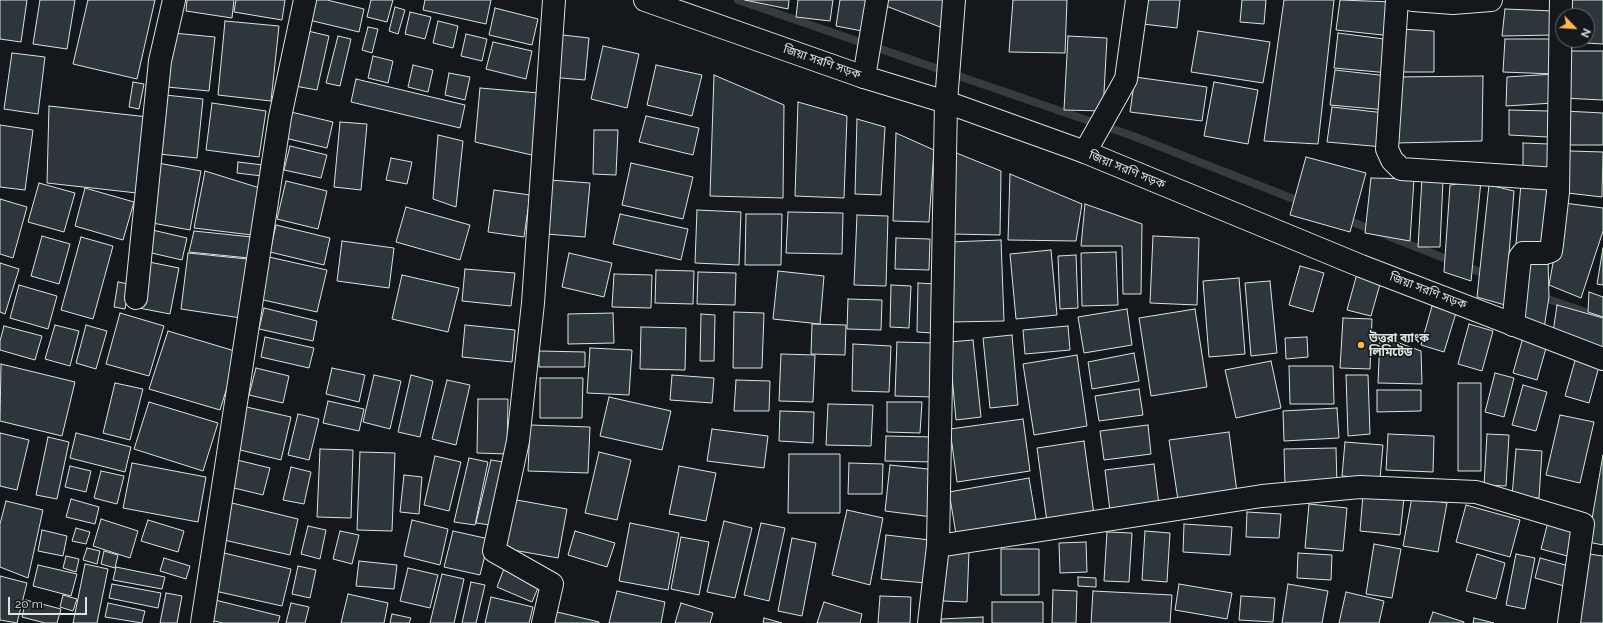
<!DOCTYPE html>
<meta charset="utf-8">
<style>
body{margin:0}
#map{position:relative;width:1603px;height:623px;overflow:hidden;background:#14181c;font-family:Raleway,sans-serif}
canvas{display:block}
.north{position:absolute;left:1555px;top:8px;width:40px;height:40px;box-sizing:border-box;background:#14181c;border:1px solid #626a69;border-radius:50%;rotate:115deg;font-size:11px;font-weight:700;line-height:16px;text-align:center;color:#d8e6dc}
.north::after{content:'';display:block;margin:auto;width:14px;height:18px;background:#ffb74d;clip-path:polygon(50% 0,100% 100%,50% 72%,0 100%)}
.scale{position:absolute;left:8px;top:597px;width:79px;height:18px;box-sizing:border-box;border:2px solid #d8e6dc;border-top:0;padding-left:5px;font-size:12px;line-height:14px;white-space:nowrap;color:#d8e6dc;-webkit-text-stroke:3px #14181c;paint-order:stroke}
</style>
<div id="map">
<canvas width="1603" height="623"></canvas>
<div class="north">N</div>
<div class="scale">20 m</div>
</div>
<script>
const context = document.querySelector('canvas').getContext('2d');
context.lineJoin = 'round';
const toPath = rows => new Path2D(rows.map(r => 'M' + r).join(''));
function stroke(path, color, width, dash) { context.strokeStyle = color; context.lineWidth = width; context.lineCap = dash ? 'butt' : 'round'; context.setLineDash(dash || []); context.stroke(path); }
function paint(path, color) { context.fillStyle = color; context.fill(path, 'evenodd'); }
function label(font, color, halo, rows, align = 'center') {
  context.font = font + ' Raleway,"Noto Sans Bengali",sans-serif'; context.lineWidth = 3; context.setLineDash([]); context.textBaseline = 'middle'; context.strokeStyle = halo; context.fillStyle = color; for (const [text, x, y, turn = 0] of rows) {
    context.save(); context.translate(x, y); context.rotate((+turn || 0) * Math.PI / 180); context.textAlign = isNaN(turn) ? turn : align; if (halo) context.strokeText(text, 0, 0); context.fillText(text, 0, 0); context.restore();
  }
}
stroke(toPath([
 [738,0,1133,136,1304,203],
 [1342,218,1490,276],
 [1539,296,1603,318]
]), '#363b3e', 8);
const building = toPath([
 [0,0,27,0,21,42,0,39,0,0],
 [40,0,75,0,67,49,33,44,40,0],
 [88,0,155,0,137,79,73,64,88,0],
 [187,0,234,0,232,18,186,11,187,0],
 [236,0,285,0,282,20,234,12,236,0],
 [314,0,327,0,364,9,359,32,309,20,314,0],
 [371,0,393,0,387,22,367,17,371,0],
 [425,0,491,0,486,24,423,10,425,0],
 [745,0,789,0,788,9,745,0],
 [798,0,833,0,830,21,796,17,798,0],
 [840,0,868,0,862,31,836,26,840,0],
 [882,0,947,0,940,27,881,4,882,0],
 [1013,0,1067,0,1065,53,1009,52,1013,0],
 [1145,0,1180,0,1177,28,1143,24,1145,0],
 [1242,0,1266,0,1264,24,1240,22,1242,0],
 [1284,0,1334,0,1318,144,1264,141,1284,0],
 [1340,0,1394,2,1392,36,1336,30,1340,0],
 [1570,0,1603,0,1603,44,1568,42,1568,40,1587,40,1587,16,1569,16,1570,0],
 [395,7,405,10,398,34,389,31,395,7],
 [495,8,538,19,532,45,489,35,495,8],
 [1505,9,1554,11,1554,35,1502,36,1505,9],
 [410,12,431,17,425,39,405,34,410,12],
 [225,21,279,26,271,101,218,95,225,21],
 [438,21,458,26,453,48,433,43,438,21],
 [368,27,378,29,372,53,362,50,368,27],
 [1400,29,1434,31,1434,72,1394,72,1400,29],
 [308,31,329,36,317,90,295,86,308,31],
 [1198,31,1270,42,1263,83,1191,72,1198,31],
 [173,33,215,37,209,91,167,87,173,33],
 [1338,33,1392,40,1389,73,1334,68,1338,33],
 [466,34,487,39,482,61,461,56,466,34],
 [554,34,589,38,585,80,550,77,554,34],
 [338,36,351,39,340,86,326,83,338,36],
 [1068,36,1107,38,1103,111,1064,110,1068,36],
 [1505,39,1554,39,1554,74,1503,72,1505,39],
 [493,42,532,51,526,79,486,69,493,42],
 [603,46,639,54,627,108,591,99,603,46],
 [1567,51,1603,51,1603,100,1562,98,1567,51],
 [12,53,45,57,38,114,4,109,12,53],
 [373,56,393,61,388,83,368,78,373,56],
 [413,65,433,70,428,92,408,87,413,65],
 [656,65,702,75,692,116,647,105,656,65],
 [1335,70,1388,76,1386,110,1330,105,1335,70],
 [449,73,470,77,465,100,445,95,449,73],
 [1554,74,1553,103,1506,106,1507,77,1554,74],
 [714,75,784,105,783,198,710,196,714,75],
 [1483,76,1482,141,1396,143,1397,77,1483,76],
 [1135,77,1207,87,1202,121,1130,112,1135,77],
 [356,79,465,105,460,128,351,102,356,79],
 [133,82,144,84,139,109,129,107,133,82],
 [1214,82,1258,90,1248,144,1204,136,1214,82],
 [480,88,539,93,536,156,475,142,480,88],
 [165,95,203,99,197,158,159,154,165,95],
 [798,102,847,116,844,198,795,196,798,102],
 [212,103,266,111,259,157,206,150,212,103],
 [49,106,148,117,137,193,47,183,49,106],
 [1332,107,1385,113,1383,147,1327,142,1332,107],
 [1509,110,1549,111,1548,137,1509,135,1509,110],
 [1564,111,1603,113,1603,145,1560,145,1564,111],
 [291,112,333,122,327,148,285,138,291,112],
 [646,116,699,128,693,155,639,142,646,116],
 [857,119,885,127,881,195,855,194,857,119],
 [340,122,367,124,361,190,334,187,340,122],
 [0,125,33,130,25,190,0,187,0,125],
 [594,130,618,130,616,175,593,174,594,130],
 [896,133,934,150,929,222,893,221,896,133],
 [438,135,463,141,456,207,433,199,438,135],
 [1523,143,1549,144,1550,173,1523,174,1523,143],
 [290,146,327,155,321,178,284,170,290,146],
 [1570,151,1603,152,1602,197,1559,192,1570,151],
 [954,152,1001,171,1000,235,952,234,954,152],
 [1306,157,1366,173,1350,232,1290,215,1306,157],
 [391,158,412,162,407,184,386,180,391,158],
 [238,162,263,165,262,176,237,173,238,162],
 [158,163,201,171,190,230,147,222,158,163],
 [631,163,693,177,683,219,622,205,631,163],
 [205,171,263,189,252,235,194,228,205,171],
 [1010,174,1082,204,1076,241,1008,240,1010,174],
 [1371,178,1414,179,1410,241,1365,233,1371,178],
 [1422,178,1443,180,1440,247,1418,247,1422,178],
 [550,180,590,183,585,237,546,234,550,180],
 [286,181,327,191,318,229,277,219,286,181],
 [1481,181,1471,281,1444,272,1450,185,1481,181],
 [39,183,75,193,64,232,28,222,39,183],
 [1521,183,1551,185,1546,245,1516,244,1521,183],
 [1489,185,1514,191,1505,305,1477,297,1489,185],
 [85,188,134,202,123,240,75,226,85,188],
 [494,190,530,195,524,237,488,232,494,190],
 [0,199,27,207,13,258,0,254,0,199],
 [1564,203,1603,208,1603,231,1581,298,1549,285,1564,203],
 [1085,204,1142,224,1141,294,1123,294,1122,246,1081,246,1085,204],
 [406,207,470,225,460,260,396,242,406,207],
 [697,210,741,212,739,265,695,263,697,210],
 [788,212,843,213,842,254,786,253,788,212],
 [620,214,688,229,681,260,613,244,620,214],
 [746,214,782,214,781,265,745,265,746,214],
 [857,215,888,216,886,286,854,285,857,215],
 [276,225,330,238,324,265,270,252,276,225],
 [148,229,187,238,182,260,143,251,148,229],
 [194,231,252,237,249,258,189,252,194,231],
 [42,236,70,244,59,284,31,276,42,236],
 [1153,236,1199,238,1197,305,1150,303,1153,236],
 [81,237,113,246,93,319,61,310,81,237],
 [896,238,930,239,929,270,895,269,896,238],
 [1001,240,1004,321,952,322,950,242,1001,240],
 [342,241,394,248,389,288,337,281,342,241],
 [1603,248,1603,285,1597,284,1603,248],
 [1051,250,1057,315,1016,319,1010,254,1051,250],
 [1116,252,1118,305,1082,306,1081,253,1116,252],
 [188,253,247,259,241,318,181,309,188,253],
 [569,253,612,263,604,297,562,287,569,253],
 [1076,255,1078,308,1060,309,1058,256,1076,255],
 [269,257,327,270,317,312,259,299,269,257],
 [1525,259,1548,260,1549,297,1544,328,1515,325,1525,259],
 [149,262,179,268,170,314,139,308,149,262],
 [0,263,19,269,5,314,0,312,0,263],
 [1300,266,1324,273,1313,312,1289,305,1300,266],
 [465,269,515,273,511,306,462,301,465,269],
 [656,270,694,271,693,304,655,303,656,270],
 [1358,270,1382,277,1371,316,1347,310,1358,270],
 [778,271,824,276,820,324,773,319,778,271],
 [698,272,736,273,735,305,697,304,698,272],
 [614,274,652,275,651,308,612,307,614,274],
 [402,275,459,288,448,332,392,319,402,275],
 [1239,278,1245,354,1209,357,1203,281,1239,278],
 [1270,281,1277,353,1251,356,1245,283,1270,281],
 [118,282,129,284,125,309,114,307,118,282],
 [918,283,935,284,933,333,917,332,918,283],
 [19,285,57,296,48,329,10,318,19,285],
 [891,285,911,286,909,328,890,327,891,285],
 [1589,292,1603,297,1603,317,1588,312,1589,292],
 [848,299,882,300,881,330,847,329,848,299],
 [1557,305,1603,318,1603,354,1552,339,1557,305],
 [1432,306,1456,313,1444,352,1421,345,1432,306],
 [264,308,317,321,313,341,259,329,264,308],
 [1127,309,1132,345,1084,353,1078,317,1127,309],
 [1195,309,1207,387,1151,396,1139,318,1195,309],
 [734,312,764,313,762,368,733,368,734,312],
 [120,313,164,326,149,376,106,364,120,313],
 [613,313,614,343,568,344,568,314,613,313],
 [701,314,715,315,714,361,700,361,701,314],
 [1343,318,1372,319,1370,369,1340,368,1343,318],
 [812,324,846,325,845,355,811,354,812,324],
 [1469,324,1493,331,1482,371,1458,364,1469,324],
 [55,325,79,331,70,366,45,359,55,325],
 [86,325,107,331,96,369,76,363,86,325],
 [465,325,515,330,512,362,462,357,465,325],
 [4,326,42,336,35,360,0,350,0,341,4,326],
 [1068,326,1070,350,1025,354,1023,330,1068,326],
 [641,327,686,328,685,370,640,369,641,327],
 [168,331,238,352,220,410,149,389,168,331],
 [1524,334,1548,341,1537,380,1513,373,1524,334],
 [1012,335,1018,405,990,408,983,338,1012,335],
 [1380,336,1421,351,1422,384,1378,383,1380,336],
 [265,337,314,348,309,368,261,357,265,337],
 [1307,337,1308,357,1286,359,1285,338,1307,337],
 [973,340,981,417,956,420,949,342,973,340],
 [897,342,935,343,934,397,895,396,897,342],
 [853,344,891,346,889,392,852,391,853,344],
 [590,348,632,350,629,395,587,393,590,348],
 [539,351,585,352,585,367,539,367,539,351],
 [1134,353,1139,381,1092,389,1088,362,1134,353],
 [781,354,815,355,813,402,779,401,781,354],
 [1077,355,1087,426,1034,435,1023,364,1077,355],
 [1576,357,1600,363,1589,403,1565,396,1576,357],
 [1271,361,1281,408,1236,418,1225,370,1271,361],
 [1,364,75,382,62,436,0,421,1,364],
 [1289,366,1333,366,1334,404,1290,404,1289,366],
 [256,368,289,376,283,403,249,395,256,368],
 [332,368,365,375,359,402,326,394,332,368],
 [1495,373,1514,378,1504,417,1485,412,1495,373],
 [374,375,401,381,390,429,363,422,374,375],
 [411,375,433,381,420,437,398,432,411,375],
 [672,375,714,378,712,403,670,400,672,375],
 [1346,375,1368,375,1370,434,1348,436,1346,375],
 [540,378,583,378,582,418,540,418,540,378],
 [447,380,470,385,456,445,432,439,447,380],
 [736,380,770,381,769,411,734,411,736,380],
 [115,383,143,389,130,440,103,433,115,383],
 [1458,383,1481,383,1481,471,1458,471,1458,383],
 [1523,385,1547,392,1536,431,1512,425,1523,385],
 [1139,389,1143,415,1099,421,1095,396,1139,389],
 [1377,390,1421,390,1421,411,1377,412,1377,390],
 [609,397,671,411,662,450,600,436,609,397],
 [478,399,508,399,507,454,477,453,478,399],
 [328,401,364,409,359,431,323,423,328,401],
 [149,402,218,423,203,471,134,449,149,402],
 [887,402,922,402,920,433,887,432,887,402],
 [828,404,873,405,871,446,826,445,828,404],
 [242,406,291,417,281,460,232,448,242,406],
 [1337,408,1339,438,1284,441,1283,411,1337,408],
 [780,411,814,412,813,443,779,441,780,411],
 [298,414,319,419,309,460,288,455,298,414],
 [1560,415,1594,422,1580,483,1546,475,1560,415],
 [1023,419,1030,471,957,482,950,429,1023,419],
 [530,425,590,427,588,473,528,471,530,425],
 [1148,425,1151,454,1104,460,1100,431,1148,425],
 [712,429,768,436,764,468,707,461,712,429],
 [1229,432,1237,492,1178,500,1169,440,1229,432],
 [0,433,29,440,17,490,0,486,0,433],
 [76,433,131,447,125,472,70,458,76,433],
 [1388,434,1434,436,1433,472,1386,470,1388,434],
 [1487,434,1509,435,1506,486,1484,485,1487,434],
 [886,436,934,437,934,462,885,461,886,436],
 [48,437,69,442,57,499,36,495,48,437],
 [1084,441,1094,515,1047,522,1037,448,1084,441],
 [1345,442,1383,445,1380,479,1342,476,1345,442],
 [1336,448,1337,485,1285,486,1284,449,1336,448],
 [320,449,353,450,351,518,317,517,320,449],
 [1516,449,1542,451,1539,498,1512,496,1516,449],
 [360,452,395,453,392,531,357,530,360,452],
 [599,452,631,460,617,520,585,513,599,452],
 [789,454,840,454,840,513,788,513,789,454],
 [1603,455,1603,545,1588,542,1603,455],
 [435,456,461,462,449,511,424,505,435,456],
 [469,458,488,462,475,525,454,522,469,458],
 [237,460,270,468,263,495,230,487,237,460],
 [491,460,510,463,497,526,476,523,491,460],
 [132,463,206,477,198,522,123,508,132,463],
 [849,463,883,464,882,494,848,494,849,463],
 [1154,464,1159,505,1110,511,1105,470,1154,464],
 [890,465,937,470,932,517,885,511,890,465],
 [70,466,91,471,86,492,65,487,70,466],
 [679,466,716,473,706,521,669,514,679,466],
 [291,467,311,472,304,504,283,500,291,467],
 [101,471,124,476,117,504,94,498,101,471],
 [404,475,422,477,419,514,400,512,404,475],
 [1029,478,1036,520,956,534,949,492,1029,478],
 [1363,494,1404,498,1400,535,1360,531,1363,494],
 [1412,497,1447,503,1438,552,1403,546,1412,497],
 [71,499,99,507,95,524,66,517,71,499],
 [511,499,567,509,558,558,502,548,511,499],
 [6,501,43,510,28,578,0,567,0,524,6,501],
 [232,503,298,519,290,555,224,540,232,503],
 [1309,504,1347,508,1343,551,1305,548,1309,504],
 [1466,505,1520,520,1510,557,1456,542,1466,505],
 [847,510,883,518,870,585,832,575,847,510],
 [1247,512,1281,514,1279,538,1246,537,1247,512],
 [101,519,138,531,130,558,93,546,101,519],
 [148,520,184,531,178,552,141,541,148,520],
 [412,520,448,529,440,565,404,556,412,520],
 [724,521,752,528,735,598,707,592,724,521],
 [1548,522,1578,530,1571,557,1541,549,1548,522],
 [630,523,679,533,668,590,619,581,630,523],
 [761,523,785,528,769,601,744,595,761,523],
 [1184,524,1232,527,1230,555,1183,552,1184,524],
 [308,526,326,530,320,559,301,554,308,526],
 [76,528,90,532,86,544,72,541,76,528],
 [42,530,67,536,63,556,38,551,42,530],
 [340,531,359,535,352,564,333,559,340,531],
 [453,531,489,539,480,575,444,567,453,531],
 [575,531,615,543,607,567,568,555,575,531],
 [1145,531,1170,533,1167,582,1142,580,1145,531],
 [1107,532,1132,533,1129,582,1104,581,1107,532],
 [886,535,930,540,926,583,881,579,886,535],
 [681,537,709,542,699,595,671,589,681,537],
 [792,538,816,543,802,616,778,611,792,538],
 [1086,542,1087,572,1060,573,1059,543,1086,542],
 [1374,544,1401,549,1392,598,1366,594,1374,544],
 [87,548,100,551,97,564,83,560,87,548],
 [1001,549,1039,549,1039,595,1001,595,1001,549],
 [104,551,118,555,115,568,101,564,104,551],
 [945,551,969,552,967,602,943,601,945,551],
 [224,553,291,569,282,606,215,591,224,553],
 [1298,553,1332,555,1331,580,1297,578,1298,553],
 [1477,554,1505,563,1496,599,1466,591,1477,554],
 [1516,554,1535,558,1525,609,1506,605,1516,554],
 [1589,554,1603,556,1603,623,1576,623,1589,554],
 [66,556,79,559,76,572,63,568,66,556],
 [164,558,190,566,186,579,160,571,164,558],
 [1540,558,1569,566,1564,586,1535,578,1540,558],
 [359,561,397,565,394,589,356,586,359,561],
 [85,564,108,569,97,623,73,623,85,564],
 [38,565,77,574,71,596,33,586,38,565],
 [298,566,316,570,310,598,292,594,298,566],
 [505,566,541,581,532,602,497,587,505,566],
 [116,567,165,577,162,589,113,580,116,567],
 [408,568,438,575,430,608,400,601,408,568],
 [442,574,464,579,454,623,430,623,442,574],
 [0,576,27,583,17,623,0,620,0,576],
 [1078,577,1096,578,1096,587,1078,586,1078,577],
 [471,582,485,585,476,623,462,623,471,582],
 [112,584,161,593,158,608,109,598,112,584],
 [1179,584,1232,593,1227,619,1175,610,1179,584],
 [1288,584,1328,591,1322,623,1282,623,1288,584],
 [1053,590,1077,591,1076,623,1052,623,1053,590],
 [617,591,665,602,661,623,609,623,617,591],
 [1093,591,1172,595,1170,623,1091,623,1093,591],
 [1346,592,1384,601,1379,623,1339,623,1346,592],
 [166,593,182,596,177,623,160,623,166,593],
 [348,594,388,603,384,623,341,623,348,594],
 [63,595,77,599,73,611,60,607,63,595],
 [880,596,911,597,910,623,878,623,880,596],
 [1241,596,1275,598,1273,622,1239,620,1241,596],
 [491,597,533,607,529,623,485,623,491,597],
 [26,600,61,609,57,623,45,623,22,617,26,600],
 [215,600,280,616,278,623,223,623,210,620,215,600],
 [824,602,862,614,860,623,817,623,824,602],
 [992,602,1043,602,1043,623,992,623,992,602],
 [108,603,145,611,142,623,105,617,108,603],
 [291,603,309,607,305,623,286,623,291,603],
 [681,603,713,613,710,623,675,623,681,603],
 [553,611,599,622,599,623,550,623,553,611],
 [1433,612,1464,622,1464,623,1429,623,1433,612],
 [392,614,411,618,409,623,390,623,392,614],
 [983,617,983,623,941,623,941,619,983,617],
 [764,618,782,623,763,623,764,618],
 [1474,618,1494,623,1473,623,1474,618]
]);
paint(building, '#2c363c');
stroke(building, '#d8e6dc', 1);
const minor = toPath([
 [1397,0,1387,149,1392,160,1401,169,1557,179],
 [1413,0,1453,3,1491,0],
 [864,77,877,0],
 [1085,152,1126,79,1137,0],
 [136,298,160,61,174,0],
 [1513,325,1520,257,1523,253,1545,253,1551,251,1552,244,1558,192,1561,0],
 [938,546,1262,496,1360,487,1476,492,1583,524,1569,623],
 [202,623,280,117,305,0],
 [543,623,552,584,494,551,518,441,533,303,554,0],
 [929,623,938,546,946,102,954,0]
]);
const major = toPath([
 [645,0,864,77,946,102,1085,152,1361,266,1603,359]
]);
stroke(minor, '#d8e6dc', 24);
stroke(major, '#d8e6dc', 24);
stroke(minor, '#14181c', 22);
stroke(major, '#14181c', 22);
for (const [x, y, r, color] of [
 [1361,345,4,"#ffb74d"]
]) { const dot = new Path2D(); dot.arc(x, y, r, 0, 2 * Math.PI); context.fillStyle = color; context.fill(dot); stroke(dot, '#14181c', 1.5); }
label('12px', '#d8e6dc', '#14181c', [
 ["জিয়া সরণি সড়ক",822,62,19],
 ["জিয়া সরণি সড়ক",1127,170,22],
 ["জিয়া সরণি সড়ক",1428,291,21]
]);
label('bold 12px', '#d8e6dc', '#14181c', [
 ["উত্তরা ব্যাংক",1369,338],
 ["লিমিটেড",1369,352]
], 'left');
</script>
